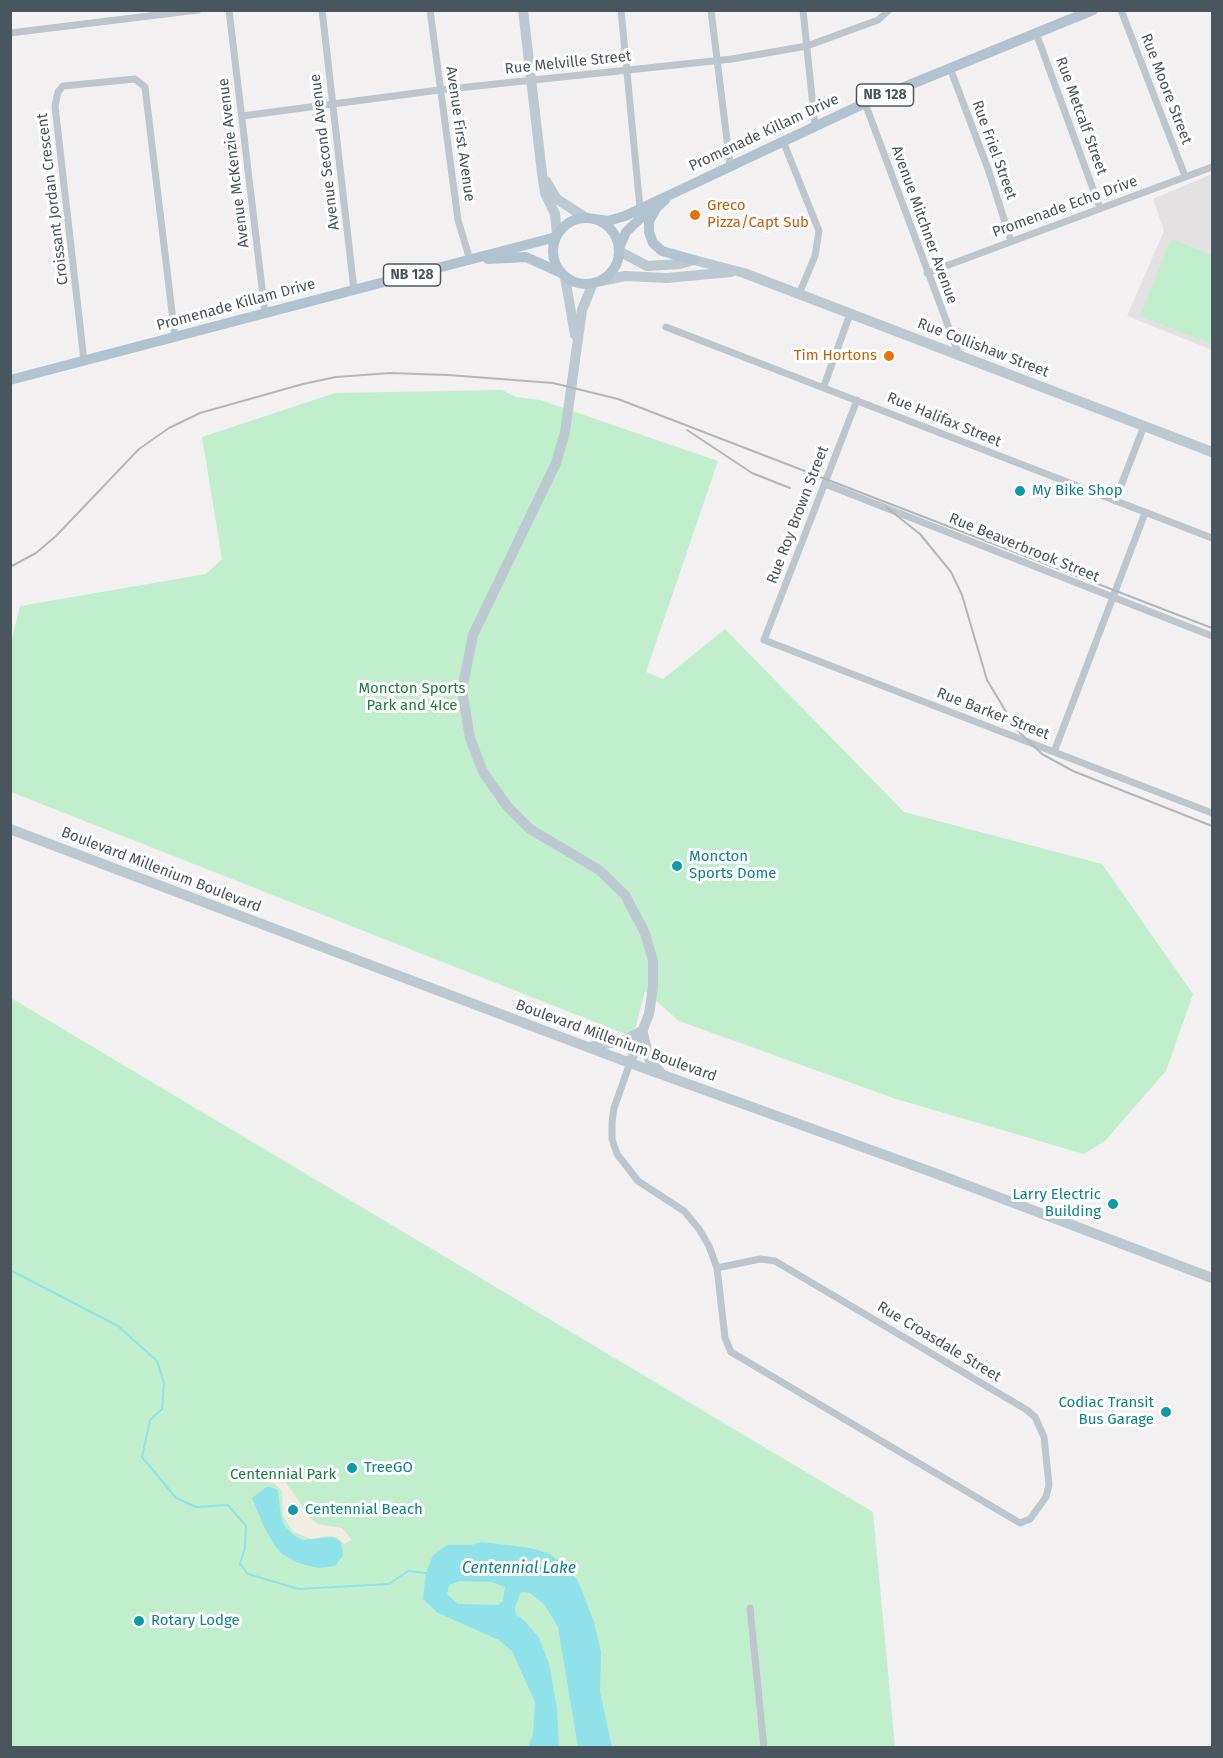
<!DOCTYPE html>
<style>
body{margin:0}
#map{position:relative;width:1223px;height:1758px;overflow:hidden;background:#f3f0f1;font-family:"Fira Sans",sans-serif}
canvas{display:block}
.frame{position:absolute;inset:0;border:12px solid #49565e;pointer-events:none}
</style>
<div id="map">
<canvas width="1223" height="1758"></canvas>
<div class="frame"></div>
</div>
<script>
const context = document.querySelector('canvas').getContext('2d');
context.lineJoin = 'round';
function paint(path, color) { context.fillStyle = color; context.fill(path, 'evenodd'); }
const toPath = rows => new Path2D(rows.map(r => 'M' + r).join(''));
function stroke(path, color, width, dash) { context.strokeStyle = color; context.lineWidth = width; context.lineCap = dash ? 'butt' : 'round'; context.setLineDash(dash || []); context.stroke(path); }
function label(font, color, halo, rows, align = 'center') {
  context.font = font + ' "Fira Sans",sans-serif'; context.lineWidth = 6; context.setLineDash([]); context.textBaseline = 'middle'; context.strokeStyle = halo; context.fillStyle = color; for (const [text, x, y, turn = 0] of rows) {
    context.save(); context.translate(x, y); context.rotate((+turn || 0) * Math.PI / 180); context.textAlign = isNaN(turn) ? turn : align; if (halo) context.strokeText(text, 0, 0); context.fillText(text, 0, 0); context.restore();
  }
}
paint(toPath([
 [1212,174,1212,350,1127,316,1164,231,1153,199]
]), '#e4e1e3');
paint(toPath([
 [1171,239,1212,255,1212,344,1140,316],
 [502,390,516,397,540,400,718,461,646,672,663,679,725,629,904,812,1102,864,1193,994,1166,1071,1105,1141,1084,1154,896,1099,679,1021,645,991,633,1037,11,792,10,646,20,606,206,574,222,559,202,437,335,393],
 [11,998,873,1512,895,1747,11,1748]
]), '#c1efcd');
paint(toPath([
 [264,1473,282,1477,311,1519,318,1524,342,1528,352,1540,344,1544,337,1537,328,1536,312,1539,293,1532,283,1516,282,1491,274,1483,265,1482]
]), '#f3ece2');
paint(toPath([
 [268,1486,278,1490,281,1517,285,1527,295,1536,302,1540,333,1537,341,1542,343,1555,335,1566,318,1568,298,1563,282,1554,276,1547,265,1529,252,1498],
 [482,1542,531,1548,550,1554,566,1567,578,1581,594,1622,601,1652,600,1692,612,1747,578,1747,558,1627,544,1604,530,1593,521,1592,515,1607,516,1615,525,1621,539,1638,549,1664,557,1708,559,1747,528,1747,533,1734,535,1702,512,1651,499,1640,438,1613,423,1599,426,1573,433,1555,448,1545,471,1545],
 [459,1581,492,1582,505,1587,503,1601,498,1605,458,1604,447,1594,449,1585]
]), '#8fe2ea');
stroke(toPath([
 [10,1270,118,1326,157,1361,164,1383,162,1409,150,1420,142,1457,176,1498,196,1507,228,1505,246,1526,245,1548,240,1564,248,1574,299,1589,389,1584,408,1571,426,1573]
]), '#8fe2ea', 2);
stroke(toPath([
 [229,10,265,313],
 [322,10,354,290],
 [430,10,458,220,470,260],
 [621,10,640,208],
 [711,10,730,165],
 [803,10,815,126],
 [1121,10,1185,176],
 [10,33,198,10],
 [1036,33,1100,208],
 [950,68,988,169,1011,241],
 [865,103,959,355],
 [242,116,439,90,732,59,807,46,878,20,889,10],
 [783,141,819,231,815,256,799,294],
 [927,273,1212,167],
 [666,327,1212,538],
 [84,361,55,106,58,92,63,86,135,79,145,87,175,337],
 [824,386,850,314],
 [857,400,764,640,1212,813],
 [825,484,1212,636],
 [1115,501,1144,426],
 [1054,752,1145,513],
 [630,1063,614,1108,612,1122,612,1139,617,1154,638,1181,684,1211,699,1229,709,1246,717,1268,725,1338,731,1352,1020,1523,1030,1519,1046,1497,1049,1485,1044,1437,1035,1417,1027,1410,775,1261,760,1259,717,1268],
 [750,1608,764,1748]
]), '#bdc6cd', 7);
stroke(toPath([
 [523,10,542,173,545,193,555,214,557,234],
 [546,181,557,199,586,218],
 [619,251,647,266,680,264,694,260,744,273,1212,452],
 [565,277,575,335],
 [601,281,625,276,667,278,731,272],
 [593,283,582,310,565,432,556,463,473,635,462,690,470,738,483,772,507,806,530,829,599,870,625,895,645,933,653,961,653,987,649,1014,630,1063],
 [10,829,630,1063,940,1175,1212,1278],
 [643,1033,649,1059,662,1074],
 [590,1047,625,1040,643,1030]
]), '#bdc9d1', 10);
stroke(toPath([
 [665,200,657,207,649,221,649,232,653,243,662,251,694,260],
 '553 251a33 33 0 1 1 66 0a33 33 0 1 1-66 0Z',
 [594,219,608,221,625,216,865,103,1093,10],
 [619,248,626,232,652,207],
 [488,259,526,257,559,272],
 [10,380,556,237]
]), '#b1c3ce', 10);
stroke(toPath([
 [687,430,752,473,790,488],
 [886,507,920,534,951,572,962,595,987,680,1017,730,1042,754,1073,771,1212,826],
 [10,567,36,553,56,536,139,449,169,428,200,413,303,384,336,377,390,373,448,375,553,383,618,399,1212,628]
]), '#b3b7ba', 2);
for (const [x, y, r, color] of [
 [695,215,6,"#e8710a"],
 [889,356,6,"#e8710a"],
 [1020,491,6,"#0f9aa8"],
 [677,866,6,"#0f9aa8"],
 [1113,1204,6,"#0f9aa8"],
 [1166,1412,6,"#0f9aa8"],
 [352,1468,6,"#0f9aa8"],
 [293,1510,6,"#0f9aa8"],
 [139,1621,6,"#0f9aa8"]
]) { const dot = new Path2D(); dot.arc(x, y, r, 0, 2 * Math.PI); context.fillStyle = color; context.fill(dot); stroke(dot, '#fff', 2); }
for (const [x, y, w] of [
 [885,95,57],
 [412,275,57]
]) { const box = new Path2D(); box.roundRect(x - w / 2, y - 11, w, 22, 4.5); context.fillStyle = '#fff'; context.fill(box); stroke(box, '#49565e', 1.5); }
label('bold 14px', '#49565e', null, [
 ["NB 128",885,95],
 ["NB 128",412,275]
]);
label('15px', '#49565e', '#fff', [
 ["Rue Melville Street",568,63,-6],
 ["Rue Moore Street",1166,89,69],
 ["Rue Metcalf Street",1081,116,70],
 ["Promenade Killam Drive",764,133,-25],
 ["Avenue First Avenue",460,134,82],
 ["Rue Friel Street",994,150,70],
 ["Avenue Second Avenue",325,152,-97],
 ["Avenue McKenzie Avenue",234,163,-97],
 ["Croissant Jordan Crescent",53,199,-97],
 ["Promenade Echo Drive",1065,207,-20],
 ["Avenue Mitchner Avenue",924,225,70],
 ["Promenade Killam Drive",236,305,-15],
 ["Rue Collishaw Street",983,348,21],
 ["Rue Halifax Street",944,420,22],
 ["Rue Roy Brown Street",798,515,-69],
 ["Rue Beaverbrook Street",1024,548,22],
 ["Rue Barker Street",993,714,21],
 ["Boulevard Millenium Boulevard",161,870,21],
 ["Boulevard Millenium Boulevard",616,1041,20],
 ["Rue Croasdale Street",939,1342,31]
]);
label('15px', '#c56008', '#fff', [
 ["Greco",707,206],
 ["Pizza/Capt Sub",707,223],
 ["Tim Hortons",877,356,"right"]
], 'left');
label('15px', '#0d838f', '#fff', [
 ["My Bike Shop",1032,491],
 ["Moncton",689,857],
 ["Sports Dome",689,874],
 ["Larry Electric",1101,1195,"right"],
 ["Building",1101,1212,"right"],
 ["Codiac Transit",1154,1403,"right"],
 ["Bus Garage",1154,1420,"right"],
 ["TreeGO",364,1468],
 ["Centennial Beach",305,1510],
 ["Rotary Lodge",151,1621]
], 'left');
label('15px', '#1a7f41', '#fff', [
 ["Moncton Sports",412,689],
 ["Park and 4Ice",412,706],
 ["Centennial Park",283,1475]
]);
label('italic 16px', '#107f8b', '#fff', [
 ["Centennial Lake",519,1569]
]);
</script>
